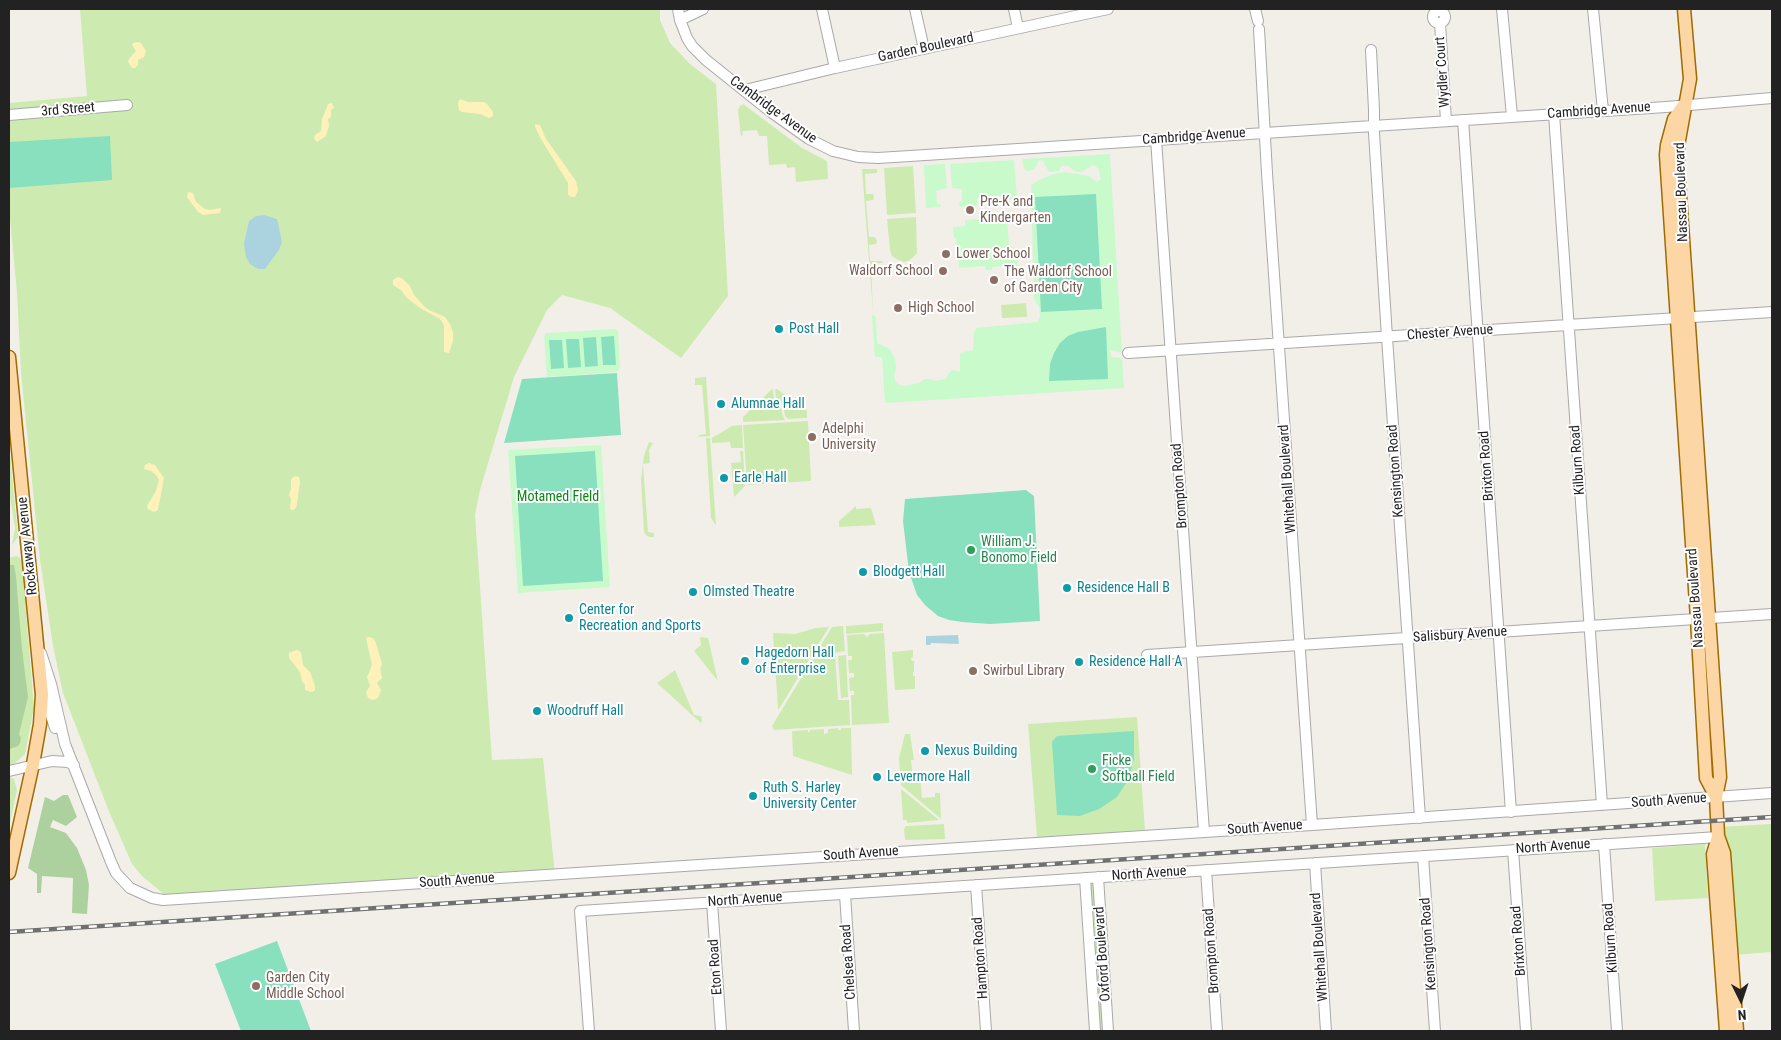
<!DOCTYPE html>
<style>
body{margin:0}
#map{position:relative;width:1781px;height:1040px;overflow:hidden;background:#f2efe9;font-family:"Roboto Condensed",sans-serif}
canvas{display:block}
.frame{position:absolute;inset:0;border:10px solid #222;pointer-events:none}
.north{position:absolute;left:1716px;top:975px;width:50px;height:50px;-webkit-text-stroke:4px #fff;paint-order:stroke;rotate:176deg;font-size:14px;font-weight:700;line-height:20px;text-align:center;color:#222}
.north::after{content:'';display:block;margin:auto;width:18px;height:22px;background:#222;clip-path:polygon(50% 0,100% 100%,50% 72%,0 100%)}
</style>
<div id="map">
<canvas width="1781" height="1040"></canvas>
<div class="frame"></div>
<div class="north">N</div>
</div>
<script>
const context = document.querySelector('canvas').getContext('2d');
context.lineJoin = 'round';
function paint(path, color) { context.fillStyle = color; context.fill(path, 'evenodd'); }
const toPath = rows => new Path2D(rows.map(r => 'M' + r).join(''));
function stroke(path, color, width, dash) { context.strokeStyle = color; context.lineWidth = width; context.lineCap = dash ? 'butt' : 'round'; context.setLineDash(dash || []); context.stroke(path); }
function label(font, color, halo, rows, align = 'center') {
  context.font = font + ' "Roboto Condensed",sans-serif'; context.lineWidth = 4; context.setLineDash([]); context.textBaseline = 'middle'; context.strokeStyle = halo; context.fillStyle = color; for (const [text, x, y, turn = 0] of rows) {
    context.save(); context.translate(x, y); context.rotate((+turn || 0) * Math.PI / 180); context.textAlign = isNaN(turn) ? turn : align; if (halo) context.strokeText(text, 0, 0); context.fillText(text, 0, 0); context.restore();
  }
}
paint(toPath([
 [80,9,660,9,660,20,670,43,690,64,716,84,728,296,681,358,610,308,562,295,547,310,514,377,480,490,475,515,492,760,543,758,555,874,166,896,142,876,132,864,108,809,63,693,53,646,40,560,21,373,17,292,9,209,9,103,87,96],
 [743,104,802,148,827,161,828,179,796,182,795,167,787,168,786,164,769,165,767,136,759,136,757,130,743,131,742,136,741,137,738,110,740,106],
 [913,166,916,213,887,215,884,168],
 [862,169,877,169,877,173,865,174,866,194,873,194,874,197,873,200,866,201,869,237,875,237,877,241,876,244,869,245,870,261,883,261,882,263,871,264,873,312],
 [916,217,917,253,910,260,905,262,898,260,892,256,890,250,887,219],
 [1026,303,1027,317,1002,318,1001,305],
 [706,377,710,436,698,437,699,435,706,434,702,385,695,385,695,378],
 [772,389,773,390,774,399,781,406,782,414,785,420,743,422,743,417],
 [777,389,807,411,807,418,788,419,785,416,783,405,776,398,775,390],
 [808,421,811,481,747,485,743,425],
 [742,425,743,448,731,448,730,442,712,443,712,438,732,426],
 [706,438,710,438,716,526,711,518],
 [649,442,653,443,649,450,650,463,643,464,648,532,654,533,654,537,650,537,647,536,644,532,641,480,644,456],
 [9,443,18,537,12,545,15,528,9,491],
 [740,451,743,451,745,486,734,497,731,463,741,462],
 [856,506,856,509,871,508,876,525,839,527,839,521],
 [16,556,20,558,22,563,34,708,25,754,15,763,9,766,9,558],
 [883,623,883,631,846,634,846,626],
 [843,626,845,651,835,653,838,700,849,700,850,725,774,730,772,726,832,627],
 [829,627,779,709,778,709,773,633,795,634,816,628],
 [884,633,889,723,852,725,851,695,854,695,854,691,850,691,849,678,854,677,854,673,849,673,848,660,852,660,852,656,848,656,847,635,864,634,867,637,870,634],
 [700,637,708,638,718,681,694,651,701,645],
 [913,650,913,657,911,658,912,661,914,661,914,672,913,672,913,676,915,676,915,689,895,690,892,652],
 [846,655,848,697,841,698,838,656],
 [675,670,694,715,701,716,702,720,701,723,657,683],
 [1137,717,1145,831,1037,838,1028,724],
 [838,728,838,730,841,730,841,728,851,728,852,775,793,756,792,731,808,730,808,732,810,732,810,730,824,729,824,734,828,733,828,729],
 [905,734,910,734,914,760,911,760,913,779,918,779,918,776,920,776,922,798,935,797,935,793,940,793,941,819,901,785,899,758],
 [10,777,14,779,17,790,9,828],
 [901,789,939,820,907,823,907,820,903,820],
 [944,824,945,839,905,840,904,829,906,826],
 [1772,824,1772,952,1734,955,1718,827],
 [1705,844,1708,898,1655,901,1652,848],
 [1096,878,1107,1031,1096,1031,1086,879]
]), '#cdebb0');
paint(toPath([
 [9,565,14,565,16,576,22,649,28,697,19,734,21,738,20,743,18,746,10,749,9,748],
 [63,795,68,795,77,817,66,826,53,820,50,827,66,833,77,848,86,870,89,885,87,914,72,913,73,878,42,876,41,893,37,893,37,874,28,868,45,797,54,801]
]), '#add19e');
paint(toPath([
 [137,42,141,43,146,51,144,57,138,60,138,65,135,68,132,68,128,62,129,59,136,51,132,45,133,43],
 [460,99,468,102,484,102,487,104,493,112,493,116,489,118,480,114,462,112,459,110,458,103],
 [332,103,334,108,331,110,331,117,328,119,329,126,326,136,317,142,314,138,315,135,321,131,322,119,327,107,328,104],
 [535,124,540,125,546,139,576,181,578,190,575,197,571,197,568,195,568,183,541,139,535,127],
 [188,192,193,193,196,202,205,209,210,210,221,208,220,213,203,215,198,212,187,197],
 [398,277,403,279,410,286,414,295,424,306,429,310,445,317,450,324,453,333,453,341,449,353,444,352,444,325,440,319,420,308,407,298,401,290,393,285,393,280],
 [149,463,155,465,164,478,158,510,154,512,148,509,147,506,156,491,159,480,156,475,151,471,144,469,145,465],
 [295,476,299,477,300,482,297,503,296,508,293,510,290,509,291,499,289,495,291,489,291,479],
 [369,637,373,638,376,643,382,664,380,669,382,678,377,683,381,690,380,693,378,698,373,700,368,698,366,692,370,686,367,677,372,665,366,638],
 [297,650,301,652,303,665,310,672,315,686,315,690,312,692,305,690,305,685,302,681,300,672,289,658,289,653]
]), '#fff1ba');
paint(toPath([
 [1110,154,1122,353,1110,350,1111,357,1122,358,1124,388,885,403,882,357,875,357,872,315,875,316,876,319,877,343,890,349,893,356,895,357,896,368,894,376,896,382,899,385,906,386,919,383,925,379,931,379,934,381,945,379,950,372,953,370,960,372,960,353,973,350,974,333,976,328,1038,322,1040,316,1039,307,1034,298,1031,185,1039,180,1051,175,1064,172,1089,176,1097,182,1101,179,1098,168,1093,165,1082,172,1074,171,1069,166,1061,166,1059,171,1051,172,1049,172,1043,161,1040,160,1038,161,1037,165,1033,170,1027,171,1024,168,1022,159],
 [1014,160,1017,199,1004,200,1003,196,994,196,994,205,986,205,985,197,977,198,977,206,960,207,959,202,962,202,962,189,952,188,950,164],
 [945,164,947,188,936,191,937,204,940,204,941,207,926,208,924,165],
 [1007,217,1009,246,1013,247,1017,251,1018,269,1012,269,1012,265,992,267,992,270,986,270,985,266,959,268,956,239,954,237,953,227,965,226,965,220],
 [615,329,618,331,620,368,617,372,547,377,544,336,546,333],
 [601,445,610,587,518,593,508,450]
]), '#c8facc');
paint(toPath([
 [110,136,112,180,9,188,9,142],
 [1096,194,1102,309,1041,312,1035,197],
 [1106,327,1108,379,1049,381,1050,364,1054,353,1060,343,1068,336,1078,332],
 [614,336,616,365,603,365,601,337],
 [596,337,598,366,585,367,583,338],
 [566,339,579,339,581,367,568,368],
 [549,340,562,340,564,368,551,369],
 [617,373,621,435,504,443,522,379],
 [595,451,603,581,523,586,515,456],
 [1026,490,1034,496,1040,621,990,624,962,622,949,620,938,616,925,605,917,595,909,572,903,521,905,499],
 [1134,731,1134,759,1128,780,1117,797,1099,809,1080,816,1057,815,1052,742,1057,736],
 [277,941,311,1031,241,1031,215,964]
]), '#88e0be');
paint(toPath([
 [264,215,277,219,282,242,279,250,265,269,258,269,250,264,246,257,244,244,249,221,256,216],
 [958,635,959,644,931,643,930,645,926,645,926,636]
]), '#aad3df');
const minor = toPath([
 [678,9,680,20,687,38,692,46,706,60,771,112,809,139,833,151,858,157,878,158,910,156,1666,107,1772,98],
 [822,9,835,68],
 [915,9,924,49],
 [1014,9,1018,28],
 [1255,9,1258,21],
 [1502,9,1512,116],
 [1593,9,1603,111],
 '1433 17a6 6 0 1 1 12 0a6 6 0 1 1-12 0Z',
 [680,20,703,9],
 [1440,23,1446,121],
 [1259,29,1267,173,1312,825],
 [1371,50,1374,110,1374,133,1387,337,1420,818],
 [745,90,835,68,1108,9],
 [1554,114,1602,805],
 [9,115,127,105],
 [1463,120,1511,812],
 [1156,139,1204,832],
 [1128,353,1772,312],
 [41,653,51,684,65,744,111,862,116,873,130,888,152,898,163,900,1312,825,1772,793],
 [1147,655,1772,614],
 [44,694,55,728],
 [9,771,52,761,68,762,74,765],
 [1604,844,1617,1031],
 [1513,850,1526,1031],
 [1423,856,1435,1031],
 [1315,863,1326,1031],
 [1206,870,1217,1031],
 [1098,877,1108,1031],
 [1085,878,1095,1031],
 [976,885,986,1031],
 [845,894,854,1031],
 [712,902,721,1031],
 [589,1031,580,911,1718,837]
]);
const major = toPath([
 [1684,9,1690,79,1678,146,1678,166,1720,777,1716,797,1718,836,1724,853,1737,1031],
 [1684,105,1674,119,1667,145,1666,155,1697,619,1706,778,1716,797],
 [9,357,42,695,40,724,33,764,9,873],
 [1718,837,1713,854,1726,1031]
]);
stroke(minor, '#a9a9a9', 12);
stroke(major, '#a06b00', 15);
stroke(minor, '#fff', 10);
stroke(major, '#fcd6a4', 12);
const rail = toPath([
 [9,932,1772,817]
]);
stroke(rail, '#707070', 4.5);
stroke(rail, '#fff', 2.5, [8]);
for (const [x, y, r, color] of [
 [970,210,5,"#8d6e63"],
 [946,254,5,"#8d6e63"],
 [943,271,5,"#8d6e63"],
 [994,280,5,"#8d6e63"],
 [898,308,5,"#8d6e63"],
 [779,329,5,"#0f9aa8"],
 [721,404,5,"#0f9aa8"],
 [812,437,5,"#8d6e63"],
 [724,478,5,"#0f9aa8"],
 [971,550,5,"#2e9e5b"],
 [863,572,5,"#0f9aa8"],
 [1067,588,5,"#0f9aa8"],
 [693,592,5,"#0f9aa8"],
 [569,618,5,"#0f9aa8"],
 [745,661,5,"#0f9aa8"],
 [1079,662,5,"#0f9aa8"],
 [973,671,5,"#8d6e63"],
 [537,711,5,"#0f9aa8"],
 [925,751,5,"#0f9aa8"],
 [1092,769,5,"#2e9e5b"],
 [877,777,5,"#0f9aa8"],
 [753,796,5,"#0f9aa8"],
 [256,986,5,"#8d6e63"]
]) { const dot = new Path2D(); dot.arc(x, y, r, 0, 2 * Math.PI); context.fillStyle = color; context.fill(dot); stroke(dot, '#fff', 2); }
label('14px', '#222', '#fff', [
 ["Garden Boulevard",926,48,-12],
 ["Wydler Court",1443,72,-94],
 ["3rd Street",68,110,-5],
 ["Cambridge Avenue",773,110,36],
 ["Cambridge Avenue",1599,111,-4],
 ["Cambridge Avenue",1194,137,-4],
 ["Nassau Boulevard",1682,192,-92],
 ["Chester Avenue",1450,333,-4],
 ["Kilburn Road",1578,460,-94],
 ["Brixton Road",1487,466,-94],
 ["Kensington Road",1396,471,-94],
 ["Whitehall Boulevard",1288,479,-94],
 ["Brompton Road",1180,486,-94],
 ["Rockaway Avenue",28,546,-96],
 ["Nassau Boulevard",1696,598,-94],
 ["Salisbury Avenue",1460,635,-4],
 ["South Avenue",1669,801,-4],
 ["South Avenue",1265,828,-4],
 ["North Avenue",1553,847,-4],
 ["South Avenue",861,854,-4],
 ["North Avenue",1149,874,-4],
 ["South Avenue",457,881,-4],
 ["North Avenue",745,900,-4],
 ["Kilburn Road",1611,938,-94],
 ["Brixton Road",1519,941,-94],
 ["Kensington Road",1429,944,-94],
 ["Whitehall Boulevard",1320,947,-94],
 ["Brompton Road",1212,951,-94],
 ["Oxford Boulevard",1103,954,-94],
 ["Hampton Road",981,958,-94],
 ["Chelsea Road",849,962,-94],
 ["Eton Road",716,967,-94]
]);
label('14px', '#785e54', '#fff', [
 ["Pre-K and",980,202],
 ["Kindergarten",980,218],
 ["Lower School",956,254],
 ["Waldorf School",933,271,"right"],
 ["The Waldorf School",1004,272],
 ["of Garden City",1004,288],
 ["High School",908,308],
 ["Adelphi",822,429],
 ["University",822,445],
 ["Swirbul Library",983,671],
 ["Garden City",266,978],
 ["Middle School",266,994]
], 'left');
label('14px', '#0d838f', '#fff', [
 ["Post Hall",789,329],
 ["Alumnae Hall",731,404],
 ["Earle Hall",734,478],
 ["Blodgett Hall",873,572],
 ["Residence Hall B",1077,588],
 ["Olmsted Theatre",703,592],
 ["Center for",579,610],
 ["Recreation and Sports",579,626],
 ["Hagedorn Hall",755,653],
 ["of Enterprise",755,669],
 ["Residence Hall A",1089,662],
 ["Woodruff Hall",547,711],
 ["Nexus Building",935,751],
 ["Levermore Hall",887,777],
 ["Ruth S. Harley",763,788],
 ["University Center",763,804]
], 'left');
label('14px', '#0c8416', '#fff', [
 ["Motamed Field",558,497]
]);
label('14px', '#27864d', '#fff', [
 ["William J.",981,542],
 ["Bonomo Field",981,558],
 ["Ficke",1102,761],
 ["Softball Field",1102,777]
], 'left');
</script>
